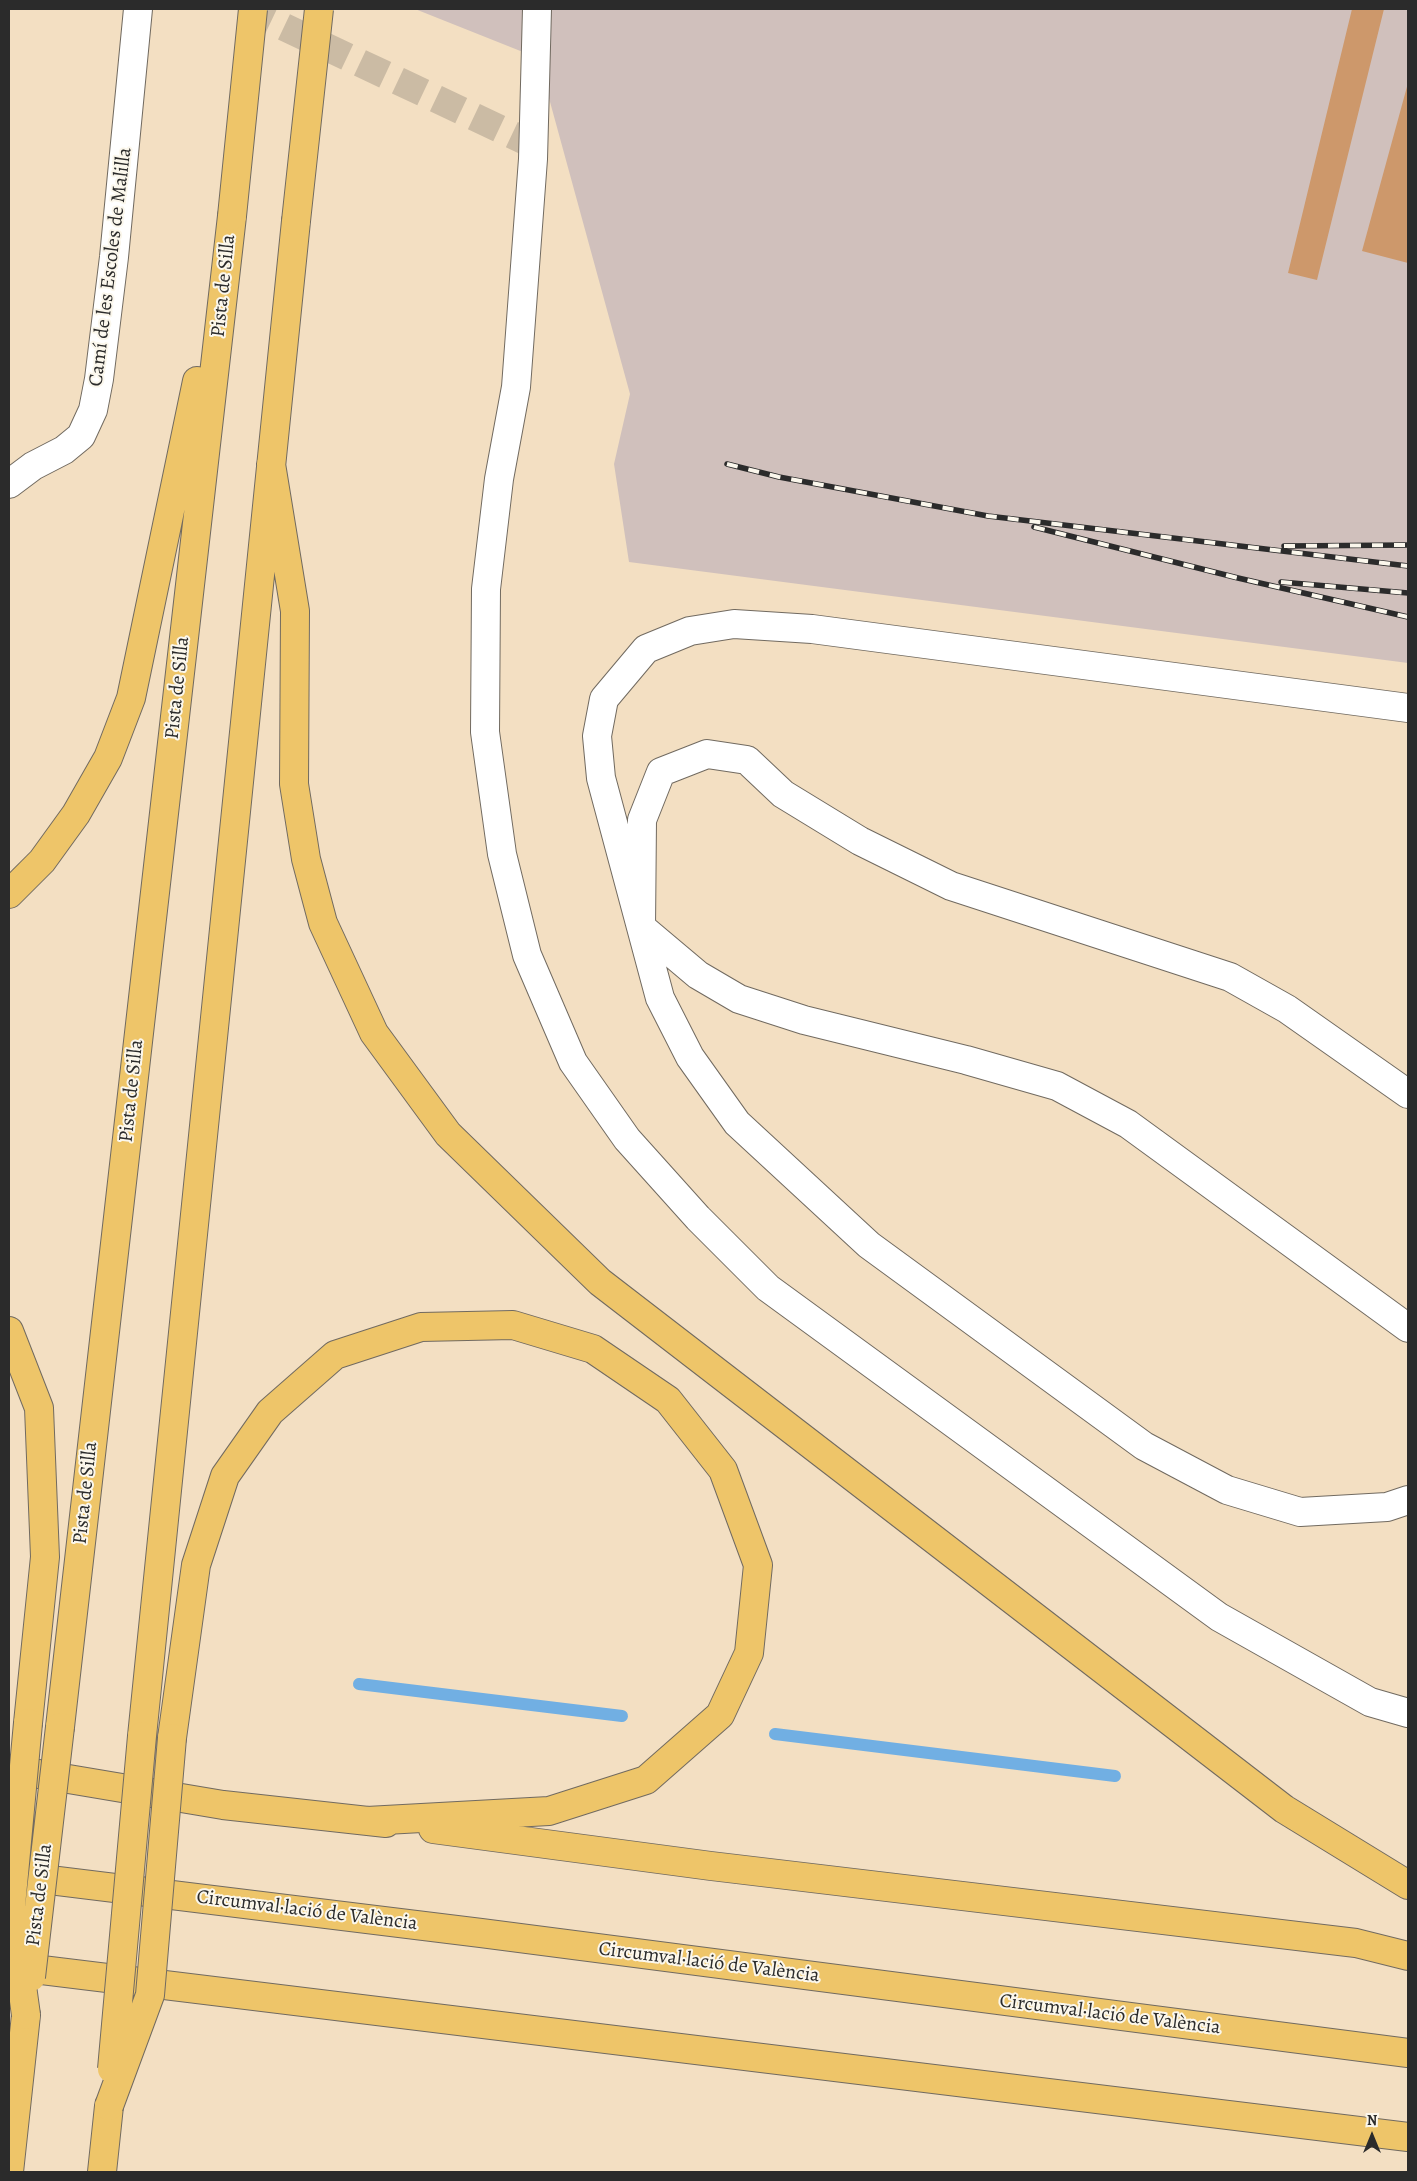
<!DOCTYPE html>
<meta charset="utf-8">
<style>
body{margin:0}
#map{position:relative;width:1417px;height:2181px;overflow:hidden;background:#f3dfc2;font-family:Alegreya,serif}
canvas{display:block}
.frame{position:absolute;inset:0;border:10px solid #2b2b2b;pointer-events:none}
.north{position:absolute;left:1347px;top:2111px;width:50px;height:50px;-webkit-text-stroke:4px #fbf7ec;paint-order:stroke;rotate:0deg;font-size:14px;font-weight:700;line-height:20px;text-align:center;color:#2b2b2b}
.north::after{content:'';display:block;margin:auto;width:18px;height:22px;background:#2b2b2b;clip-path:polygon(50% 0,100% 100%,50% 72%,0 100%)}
</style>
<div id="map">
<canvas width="1417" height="2181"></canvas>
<div class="frame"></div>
<div class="north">N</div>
</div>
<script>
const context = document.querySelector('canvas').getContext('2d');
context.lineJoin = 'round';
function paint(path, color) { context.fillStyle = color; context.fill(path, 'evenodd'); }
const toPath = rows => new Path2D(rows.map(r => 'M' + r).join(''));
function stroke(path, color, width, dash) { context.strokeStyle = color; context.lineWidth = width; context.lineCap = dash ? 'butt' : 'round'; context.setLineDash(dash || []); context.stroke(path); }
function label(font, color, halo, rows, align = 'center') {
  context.font = font + ' Alegreya,serif'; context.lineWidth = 4; context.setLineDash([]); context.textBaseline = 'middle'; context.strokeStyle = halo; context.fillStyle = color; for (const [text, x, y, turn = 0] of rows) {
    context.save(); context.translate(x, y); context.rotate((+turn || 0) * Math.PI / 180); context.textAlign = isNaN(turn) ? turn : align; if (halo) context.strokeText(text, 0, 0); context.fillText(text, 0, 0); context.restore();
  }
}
paint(toPath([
 [415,9,1408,9,1408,663,629,562,614,464,630,394,538,58]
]), '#d0c0bc');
stroke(toPath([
 [359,1684,622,1716],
 [775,1734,1115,1776]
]), '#71afe3', 12);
paint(toPath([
 [1352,9,1384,9,1317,280,1288,273],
 [1408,83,1408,263,1362,251]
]), '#cd986b');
stroke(toPath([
 [246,9,534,145]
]), '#cbbba4', 28, [28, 14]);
const minor = toPath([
 [537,9,533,159,516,387,499,479,486,589,485,732,502,854,527,955,573,1062,627,1139,698,1218,768,1288,1219,1617,1370,1702,1408,1713],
 [9,484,33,466,64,450,81,436,93,410,99,379,114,257,138,9],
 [1408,708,812,629,734,624,690,631,646,649,604,699,597,736,601,778,660,998,690,1057,737,1123,869,1245,1144,1446,1227,1490,1300,1512,1387,1507,1408,1500],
 [1408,1094,1287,1009,1230,977,951,886,860,841,783,794,747,760,707,754,661,772,642,820,641,927,698,975,739,999,804,1020,966,1060,1057,1086,1128,1124,1408,1328]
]);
const highway = toPath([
 [271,464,295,611,294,784,306,859,323,923,374,1033,448,1134,600,1282,1284,1809,1408,1885],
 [9,894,42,861,76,814,108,758,131,698,197,381],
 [9,1331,39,1408,45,1557,28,1723],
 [60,1727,232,216],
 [142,1736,296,221],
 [172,1738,196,1565,225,1476,270,1412,335,1355,421,1327,513,1325,593,1349,668,1400,723,1470,758,1565,749,1653,720,1715,646,1780,549,1811,367,1821],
 [9,1769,223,1805,386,1823],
 [433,1829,711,1866,1356,1943,1408,1956],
 [9,1875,481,1933,1408,2053],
 [9,1966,1408,2137],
 [9,2172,26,2015],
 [102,2172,109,2106]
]);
stroke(minor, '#716a60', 30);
stroke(highway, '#716a60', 30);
stroke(minor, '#fff', 28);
stroke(highway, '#eec569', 28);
const rail = toPath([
 [727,464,779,477,988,516,1408,566],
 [1034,527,1238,578,1408,617],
 [1284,546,1408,545],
 [1281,582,1408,593]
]);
stroke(rail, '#2b2b2b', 5.5);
stroke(rail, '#fbf7ec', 4, [11]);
const highwayBridge = toPath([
 [232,216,253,9],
 [296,221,319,9],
 [31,1977,60,1727],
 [26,2015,11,1906,28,1723],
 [112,2069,142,1736],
 [109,2106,150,1995,172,1738]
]);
stroke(highwayBridge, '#716a60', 30, []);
stroke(highwayBridge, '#eec569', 28);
label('20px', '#2b2b2b', '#fbf7ec', [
 ["Camí de les Escoles de Malilla",111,267,-83],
 ["Pista de Silla",224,286,-84],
 ["Pista de Silla",178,688,-84],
 ["Pista de Silla",132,1091,-84],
 ["Pista de Silla",86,1493,-84],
 ["Pista de Silla",40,1895,-83],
 ["Circumval·lació de València",307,1911,7],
 ["Circumval·lació de València",709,1963,7],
 ["Circumval·lació de València",1110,2015,7]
]);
</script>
